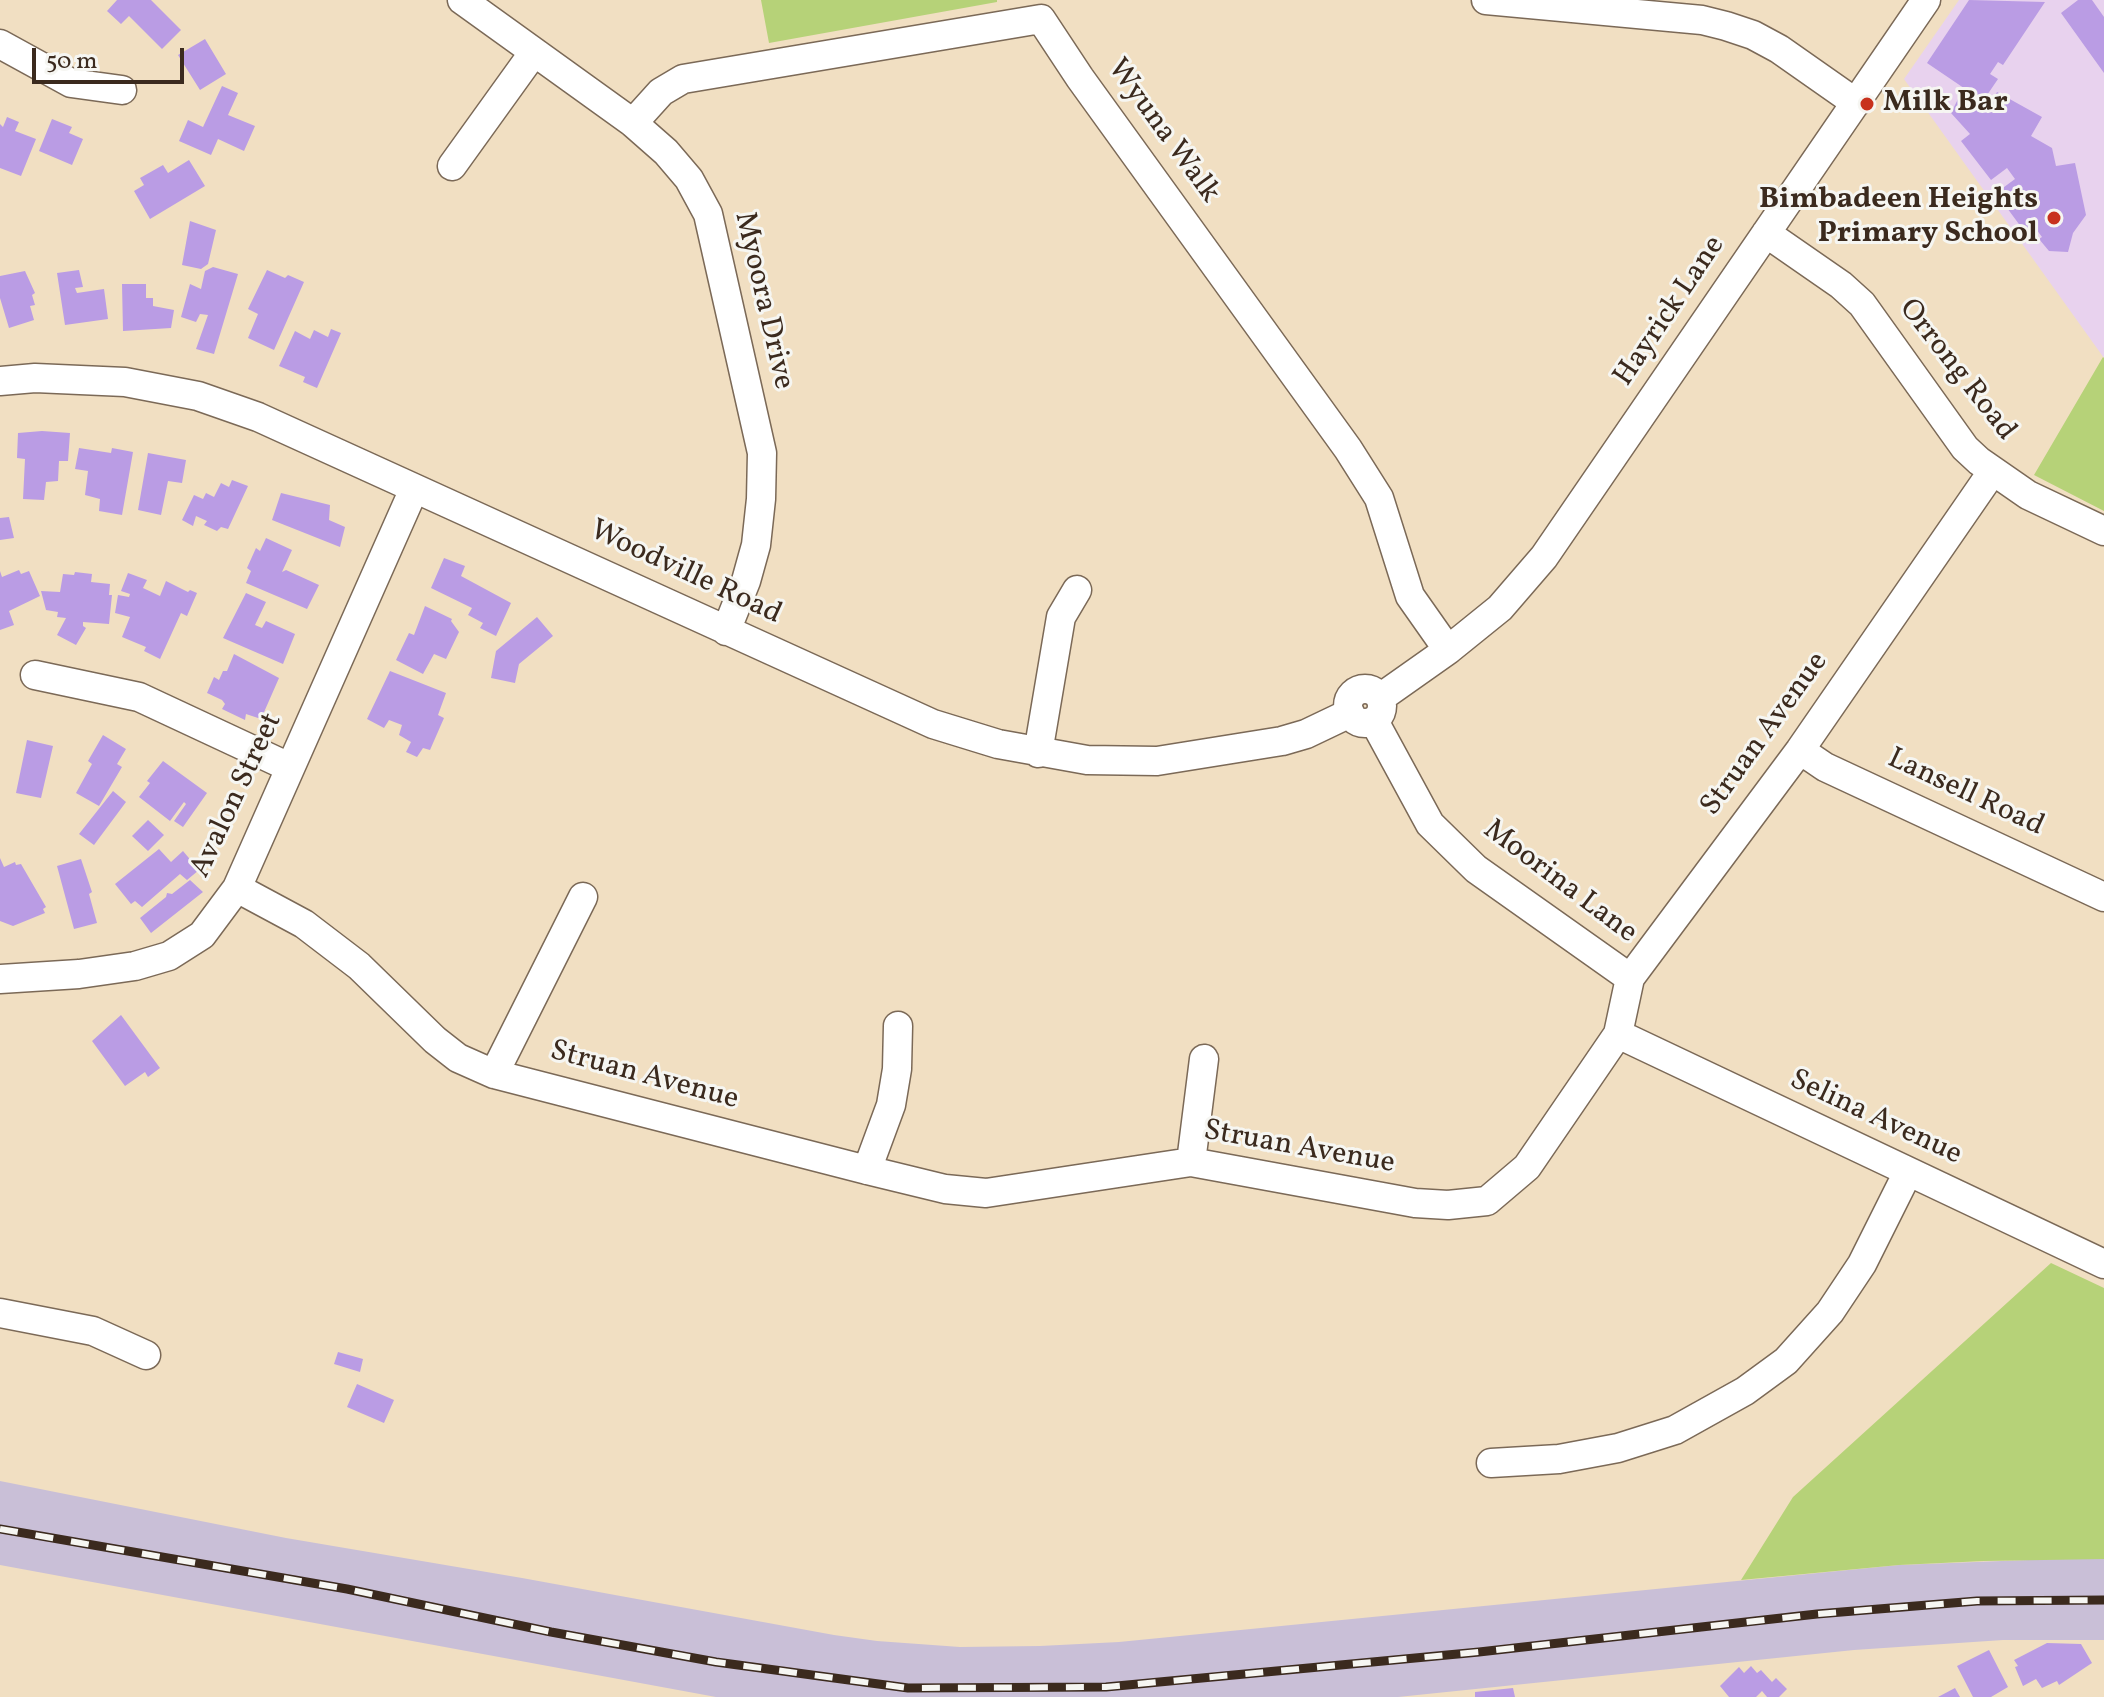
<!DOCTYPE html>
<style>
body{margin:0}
#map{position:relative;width:2104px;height:1697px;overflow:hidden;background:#f1dfc2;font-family:Vollkorn,serif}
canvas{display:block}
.scale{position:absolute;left:32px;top:48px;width:152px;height:36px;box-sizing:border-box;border:4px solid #3b2a1e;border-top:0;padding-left:10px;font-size:24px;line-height:28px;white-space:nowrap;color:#3b2a1e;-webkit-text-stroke:6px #f6f6f2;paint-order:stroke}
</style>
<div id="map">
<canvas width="2104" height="1697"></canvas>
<div class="scale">50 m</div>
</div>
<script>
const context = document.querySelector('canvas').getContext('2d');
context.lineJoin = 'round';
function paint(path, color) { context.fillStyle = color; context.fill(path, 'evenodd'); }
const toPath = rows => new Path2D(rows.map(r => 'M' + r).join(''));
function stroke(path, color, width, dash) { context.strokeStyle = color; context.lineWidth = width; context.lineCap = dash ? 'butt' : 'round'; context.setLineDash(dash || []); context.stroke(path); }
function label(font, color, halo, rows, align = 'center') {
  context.font = font + ' Vollkorn,serif'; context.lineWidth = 6; context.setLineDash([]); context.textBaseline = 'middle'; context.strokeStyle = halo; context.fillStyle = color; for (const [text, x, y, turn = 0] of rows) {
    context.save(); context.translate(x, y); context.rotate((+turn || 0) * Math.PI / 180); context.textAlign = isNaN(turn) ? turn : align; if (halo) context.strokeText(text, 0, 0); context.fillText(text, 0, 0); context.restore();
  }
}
paint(toPath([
 [1959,0,2104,0,2104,358,1904,79]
]), '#e8d2ee');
paint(toPath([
 [0,1481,286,1538,522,1578,834,1635,877,1641,960,1647,1040,1646,1119,1642,1899,1565,2079,1558,2104,1559,2104,1640,2003,1640,1854,1650,1398,1697,716,1697,0,1565]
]), '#c9bfd7');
paint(toPath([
 [761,0,997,0,997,2,769,43],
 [2103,357,2104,358,2104,511,2034,475],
 [2051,1263,2104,1288,2104,1559,1984,1561,1899,1565,1741,1580,1793,1497]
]), '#b6d278');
paint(toPath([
 [117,0,151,0,181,30,162,49,129,16,121,24,107,11],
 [1969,0,2045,2,2003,65,1998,62,1990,74,1998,79,1983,101,1927,63],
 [2078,0,2092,0,2104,17,2104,73,2061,13],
 [205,39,226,74,200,90,178,55],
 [222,86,238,93,228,115,255,126,244,151,218,139,211,155,179,141,188,120,203,127],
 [1997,92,2042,117,2031,136,2052,148,2056,166,2075,163,2086,215,2073,233,2068,252,2049,251,2039,239,2042,237,2036,229,2027,235,1996,193,2015,179,2007,168,1991,180,1961,141,1970,134,1951,113,1958,99,1965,103,1967,101,1987,112],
 [7,117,19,122,15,131,36,139,21,176,0,168,0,124,3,127],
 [52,119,72,127,69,133,83,139,72,165,39,151],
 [189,160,205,186,150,219,134,191,144,185,140,178,163,165,168,173],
 [190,221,216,230,208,264,201,269,182,265],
 [213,267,238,274,214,354,196,349,208,315,200,314,196,322,181,317,190,284,201,289,205,271],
 [79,270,83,287,75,288,77,293,104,289,108,319,65,325,57,273],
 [267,270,285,278,288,275,304,282,274,350,248,338,258,314,248,309],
 [25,271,35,293,32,295,35,305,30,306,34,320,9,328,0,298,0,276],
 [122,284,146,284,146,298,153,298,153,306,174,310,171,328,123,331],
 [331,329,341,333,317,388,303,382,305,377,279,366,295,331,310,339,314,330,328,337],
 [42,431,70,433,68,461,59,461,58,481,46,482,44,500,23,499,25,459,17,458,18,433],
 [79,448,111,453,112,448,133,452,122,515,99,511,100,499,85,495,88,471,75,469],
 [148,453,186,460,182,483,168,481,161,515,138,510],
 [232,480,248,486,228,529,221,527,217,531,204,525,207,521,196,516,193,526,182,520,194,495,203,499,206,493,214,497,221,483,229,487],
 [281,493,330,505,329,520,345,527,340,547,272,520],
 [9,517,14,538,0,540,0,518],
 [266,538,292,550,282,572,286,570,319,585,307,609,246,583,251,571,247,568,256,548,260,551],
 [444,558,465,566,461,576,511,603,496,636,480,628,483,623,468,615,472,608,431,588],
 [19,570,21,574,29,571,40,596,9,611,14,625,0,630,0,571,2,577],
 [75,572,92,574,91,582,110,584,109,595,112,595,109,624,83,622,83,626,86,628,76,645,57,635,66,618,57,617,58,612,46,610,41,591,60,592,63,574,74,575],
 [128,573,147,580,143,588,160,596,166,581,188,592,190,590,197,593,187,616,181,613,160,659,144,651,146,647,122,637,130,617,115,613,118,595,129,597,130,594,121,591],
 [246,593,266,602,255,625,262,628,266,621,295,634,283,664,223,638],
 [425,606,452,619,451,621,459,632,446,659,434,654,423,674,396,660,409,633,414,635],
 [537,617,553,636,519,664,515,683,491,678,496,651],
 [234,654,279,678,261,719,246,714,245,720,222,709,225,704,222,700,207,693,214,677,219,680,223,671,227,671],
 [390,671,446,693,438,715,444,718,430,750,423,748,417,757,406,752,411,742,399,735,402,725,389,720,384,728,367,719],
 [103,735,126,749,117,764,122,767,99,806,76,793,92,764,88,761],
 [27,740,53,746,41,798,16,793],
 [163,761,207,793,183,827,174,821,186,804,184,802,170,821,139,797,150,783,147,781],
 [113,791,126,802,94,845,79,834],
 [148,820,164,835,148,851,132,836],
 [159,849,171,862,183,851,199,870,187,880,180,874,142,907,135,901,131,904,115,884],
 [0,858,4,867,15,862,16,865,21,864,46,907,43,909,45,913,13,926,0,921],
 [81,859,92,892,89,894,97,923,74,929,57,866],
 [190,880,203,892,151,933,140,918,166,897,167,893,172,894],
 [121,1015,160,1068,148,1077,145,1072,125,1086,92,1041],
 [338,1352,363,1359,360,1372,334,1364],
 [357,1384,394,1400,384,1423,347,1407],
 [2047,1643,2081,1644,2092,1663,2059,1685,2057,1681,2042,1688,2036,1679,2023,1686,2015,1667,2018,1666,2014,1660],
 [1989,1650,2008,1687,1991,1697,1973,1697,1957,1666],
 [1751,1666,1757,1673,1761,1670,1772,1682,1776,1678,1787,1689,1779,1697,1767,1697,1762,1691,1756,1697,1729,1697,1720,1686,1739,1667,1744,1673],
 [1513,1688,1515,1697,1475,1697,1475,1692],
 [1955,1688,1960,1697,1938,1697]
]), '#ba9ce4');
const minor = toPath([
 [462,0,633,123,666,152,689,179,708,214,762,453,761,499,756,545,746,581,726,631],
 [1486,0,1702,20,1726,26,1753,35,1779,49,1856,103],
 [0,44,71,83,122,90],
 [633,123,661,92,683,79,1041,19,1080,78,1348,449,1379,498,1410,596,1448,650],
 [452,166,534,52],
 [1766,233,1841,285,1862,304,1965,448,1979,461,2028,495,2104,531],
 [0,381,35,378,125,382,198,396,258,417,933,724,998,744,1087,760,1157,761,1282,741,1306,734,1350,713],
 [35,675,139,697,289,767],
 '1348 706a17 17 0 1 1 34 0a17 17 0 1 1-34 0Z',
 [1380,698,1448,650,1500,608,1544,557,1926,0],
 [1374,721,1430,824,1476,869,1630,978],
 [1800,750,1825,767,2104,897],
 [1038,753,1061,617,1077,590],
 [237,888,304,924,359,966,435,1040,458,1058,494,1074,867,1170,945,1189,986,1193,1191,1162,1415,1203,1448,1205,1487,1201,1527,1167,1618,1034,1630,978,1800,750,1992,472],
 [0,979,79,974,135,966,169,956,202,935,237,888,414,489],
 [1618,1034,2104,1264],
 [494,1074,583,897],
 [1191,1162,1204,1059],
 [867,1170,891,1105,897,1069,898,1026],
 [0,1313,93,1331,146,1355],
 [1491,1463,1559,1459,1618,1448,1675,1430,1745,1391,1786,1361,1830,1312,1862,1264,1908,1172]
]);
stroke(minor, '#7b6957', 31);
stroke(minor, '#fff', 28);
const rail = toPath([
 [0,1529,347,1589,551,1632,716,1662,908,1688,1106,1687,1479,1652,1817,1614,1977,1601,2104,1600]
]);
stroke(rail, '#3b2a1e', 9);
stroke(rail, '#f6f6f2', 6, [18]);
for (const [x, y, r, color] of [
 [1867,104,8,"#c8321e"],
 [2054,218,8,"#c8321e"]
]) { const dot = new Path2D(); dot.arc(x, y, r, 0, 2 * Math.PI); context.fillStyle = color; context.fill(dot); stroke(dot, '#f6f6f2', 3); }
label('bold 30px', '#3b2a1e', '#f6f6f2', [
 ["Milk Bar",1883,104],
 ["Bimbadeen Heights",2038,201,"right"],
 ["Primary School",2038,235,"right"]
], 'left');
label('30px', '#3b2a1e', '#f6f6f2', [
 ["Wyuna Walk",1162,132,54],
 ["Myoora Drive",762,301,77],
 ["Hayrick Lane",1671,312,-56],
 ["Orrong Road",1956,371,52],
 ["Woodville Road",685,574,25],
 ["Struan Avenue",1766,735,-54],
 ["Lansell Road",1965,794,25],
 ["Avalon Street",238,796,-65],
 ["Moorina Lane",1559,883,37],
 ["Struan Avenue",644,1077,15],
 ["Selina Avenue",1875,1119,25],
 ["Struan Avenue",1299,1149,10]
]);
</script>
